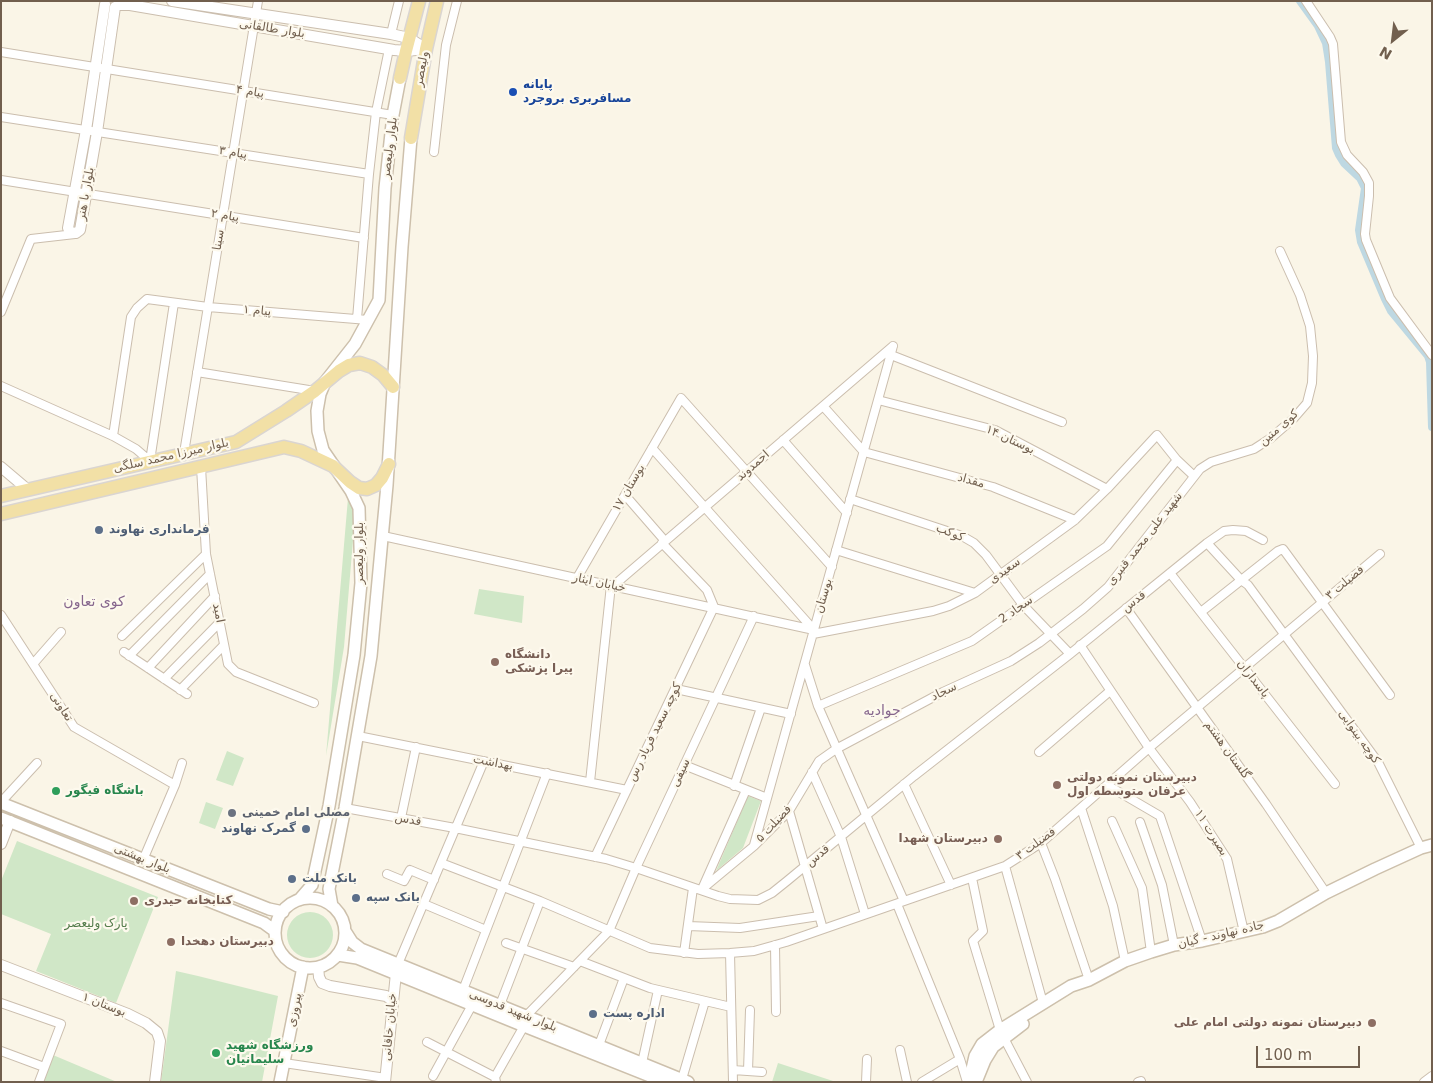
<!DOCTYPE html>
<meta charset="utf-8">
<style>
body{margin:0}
#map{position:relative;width:1433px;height:1083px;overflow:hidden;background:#faf5e7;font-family:"DejaVu Sans",sans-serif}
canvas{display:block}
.frame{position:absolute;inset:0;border:2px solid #715f4e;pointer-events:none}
.north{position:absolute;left:1368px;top:15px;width:50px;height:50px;-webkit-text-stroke:4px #fdf9ed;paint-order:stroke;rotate:209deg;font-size:14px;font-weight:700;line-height:20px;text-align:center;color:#715f4e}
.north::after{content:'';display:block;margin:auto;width:18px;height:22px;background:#715f4e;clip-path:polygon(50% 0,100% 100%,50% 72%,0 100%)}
.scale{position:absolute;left:1256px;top:1046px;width:104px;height:22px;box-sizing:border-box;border:2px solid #715f4e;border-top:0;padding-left:6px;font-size:15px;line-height:18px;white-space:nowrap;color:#715f4e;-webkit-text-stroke:4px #fdf9ed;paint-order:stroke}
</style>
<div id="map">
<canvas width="1433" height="1083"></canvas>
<div class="frame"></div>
<div class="north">N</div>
<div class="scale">100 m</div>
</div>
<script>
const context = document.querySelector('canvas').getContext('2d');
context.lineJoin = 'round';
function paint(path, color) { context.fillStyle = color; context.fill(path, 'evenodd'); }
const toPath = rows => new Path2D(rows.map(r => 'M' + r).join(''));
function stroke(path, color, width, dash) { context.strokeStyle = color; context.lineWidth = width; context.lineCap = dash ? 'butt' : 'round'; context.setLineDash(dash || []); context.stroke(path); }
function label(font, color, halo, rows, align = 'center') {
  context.font = font + ' "DejaVu Sans","Noto Naskh Arabic",sans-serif'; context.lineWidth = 4.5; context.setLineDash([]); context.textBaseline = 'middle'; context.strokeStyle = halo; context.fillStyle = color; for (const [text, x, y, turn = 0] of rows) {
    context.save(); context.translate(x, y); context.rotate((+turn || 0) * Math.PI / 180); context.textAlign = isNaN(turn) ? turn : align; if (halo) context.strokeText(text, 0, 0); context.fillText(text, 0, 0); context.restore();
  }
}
paint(toPath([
 [348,498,356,505,344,647,326,756],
 [479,589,524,596,522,623,474,614],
 [227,751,244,758,233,786,216,780],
 [748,796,761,801,743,848,716,871],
 [206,802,223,808,215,829,199,823],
 [17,841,158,897,116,1003,36,971,51,934,1,914,1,881],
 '287 935a23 23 0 1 1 46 0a23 23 0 1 1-46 0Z',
 [176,971,198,976,278,996,262,1082,161,1082],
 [53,1055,117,1082,43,1082],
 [778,1063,833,1081,833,1082,772,1082]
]), '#d0e7c7');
stroke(toPath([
 [1300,1,1318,26,1326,43,1329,62,1336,148,1339,155,1344,163,1360,178,1365,188,1359,230,1361,242,1385,299,1391,311,1428,356,1430,362,1432,427]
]), '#bed8e2', 8);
const minor = toPath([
 [1306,1,1330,37,1333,44,1341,142,1347,155,1363,172,1369,183,1369,196,1365,234,1366,240,1390,298,1432,355],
 [391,34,399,1],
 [1,52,393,115],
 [1,117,369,174],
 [434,152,446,45,457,1],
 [1,180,364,238],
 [1,312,31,239,75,234],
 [357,319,369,174,376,112,389,49],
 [891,355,1062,422],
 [197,372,315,391],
 [1,386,113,436,136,449,150,461],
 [878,400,995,430,1107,489],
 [823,406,864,452,993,487,1075,520],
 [113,436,131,317,137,308,147,299,208,307,368,320],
 [783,440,847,513],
 [652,448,814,630],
 [184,453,258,1],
 [150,461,174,303],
 [201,467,206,554,228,664,236,672,314,703],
 [625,495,665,541],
 [850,499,941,529,962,536,974,543,986,555,1023,605,1070,654],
 [383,536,814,630],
 [1207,543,1241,580,1248,585,1378,762,1421,848],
 [836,550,975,593],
 [1170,573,1335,784],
 [577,578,681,398,832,567],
 [613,586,893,346],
 [1126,608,1266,804,1326,893],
 [1201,612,1278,551,1283,549,1390,695],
 [1,615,74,727,175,785],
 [813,634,933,611,949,606,975,593,1075,520,1107,489,1157,435,1177,460,1194,476],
 [122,636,206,554],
 [1080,645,1149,748,1190,802,1227,859,1244,932],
 [124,652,187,694],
 [129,656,210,574],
 [33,664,61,632],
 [805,665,818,706,904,901],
 [148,668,215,596],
 [164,679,220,622],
 [676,689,791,714],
 [180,690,224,645],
 [818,706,972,641,1107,546,1177,460],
 [358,736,627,790],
 [1039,752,1110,691],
 [684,765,767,798],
 [812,772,841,837,865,914],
 [590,782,611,585],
 [904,784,951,885],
 [1107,785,1160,816,1202,941],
 [734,786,761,708],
 [1,802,37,763],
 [345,808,455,828,606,859,636,868,718,896,730,899,758,900,772,893,787,881,914,776,1070,654,1207,543,1224,531,1233,530,1246,531,1263,540],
 [1081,808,1113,906,1125,961],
 [789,811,823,929],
 [401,818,416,747],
 [1112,821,1142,888,1151,952],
 [1140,822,1162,885,1174,945],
 [1041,843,1055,879,1089,980],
 [754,845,893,346],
 [595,857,714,607,707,590,662,543],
 [143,860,175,785,182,763],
 [441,863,540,901,650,948,698,954,730,953,754,951,786,942,1005,866,1041,843,1149,748,1380,554],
 [1005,866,1043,1003],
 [387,874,404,881,410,870,434,880],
 [972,878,983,931,973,941,1000,1030],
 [702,889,746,790],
 [701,890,754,846,789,811,819,761,836,749,943,692,1011,661,1039,643,1083,609,1108,587,1200,469,1211,462,1254,449,1271,438,1294,418,1307,403,1312,383,1313,356,1310,326,1300,295,1280,251],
 [424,904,486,930],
 [897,904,960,1059,967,1082],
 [688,926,740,928,819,916],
 [506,943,574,967],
 [775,945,776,1012],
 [684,953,693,888],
 [730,953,733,1082],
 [580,961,650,988,731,1007],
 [398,964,484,761],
 [463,990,547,773],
 [1,1003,61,1024,39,1082],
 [500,1005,540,901],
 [526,1016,609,931,636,868,754,616],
 [1004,1038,1027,1082],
 [427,1042,495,1077],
 [599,1045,624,978],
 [900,1050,907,1082],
 [1,1051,44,1067],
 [284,1063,386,1078],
 [642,1063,658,990],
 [733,1070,762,1072],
 [748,1071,750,1010],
 [433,1076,472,1005],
 [682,1079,705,1001],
 [496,1082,495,1077,524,1026],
 [866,1082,867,1059],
 [922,1082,960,1059],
 [1138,1082,1141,1081],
 [1424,1082,1432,1076]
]);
const tertiary = toPath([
 [172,1,391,34,409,38,426,49],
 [105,4,86,130,68,228,70,232,76,233,80,230,97,132,115,7],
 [118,5,130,5,394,50,406,51,426,49],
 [1,467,27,489],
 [1,844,10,821],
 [1,965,128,1014,146,1023,157,1032,160,1041,155,1082],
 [318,967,319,977,322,983,330,986,386,996,393,1001],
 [385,1082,396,973]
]);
const secondary = toPath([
 [1,803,269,909,283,912],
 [1,818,264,923,275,931],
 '275 933a35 35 0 1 1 70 0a35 35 0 1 1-70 0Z',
 [299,900,312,885,329,806,354,655,361,583,359,508,351,491,323,450,318,431,317,411,320,394,325,382,355,344,379,300,385,188,393,115,400,78],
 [332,906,329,889,345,808,371,656,387,485,402,247,411,138],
 [345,931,352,942,361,949,688,1082],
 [338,955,357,958,524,1026,665,1082],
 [280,1082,303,967],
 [969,1082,975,1056,982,1044,1000,1030,1071,986,1089,980,1125,961,1151,952,1174,945,1202,941,1263,927,1278,921,1326,893,1375,869,1421,848,1432,845],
 [976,1082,985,1060,993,1047,1023,1024]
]);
const primary = toPath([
 [400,78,406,51,419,1],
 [411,138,426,49,437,1],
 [1,496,236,442,286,411,315,391,339,371,349,365,360,363,372,367,383,375,393,387],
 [1,514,284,447,301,451,333,466,350,482,359,488,367,489,376,485,382,478,389,464]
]);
stroke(minor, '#cbbeae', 10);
stroke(tertiary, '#cbbeae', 12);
stroke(secondary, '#cdc0ac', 14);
stroke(primary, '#dad5d1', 15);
stroke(minor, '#fff', 8);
stroke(tertiary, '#fff', 10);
stroke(secondary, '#fff', 11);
stroke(primary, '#f2e0a6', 12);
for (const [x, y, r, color] of [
 [513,92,5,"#1a4fb4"],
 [99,530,5,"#5c6f8a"],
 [495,662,5,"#8d6e63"],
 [1057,785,5,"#8d6e63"],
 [56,791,5,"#2e9e5b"],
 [232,813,5,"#6b7280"],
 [306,829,5,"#5c6f8a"],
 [998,839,5,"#8d6e63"],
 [292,879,5,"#5c6f8a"],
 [356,898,5,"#5c6f8a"],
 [134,901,5,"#8d6e63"],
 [171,942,5,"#8d6e63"],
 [593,1014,5,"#5c6f8a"],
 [1372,1023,5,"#8d6e63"],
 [216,1053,5,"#2e9e5b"]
]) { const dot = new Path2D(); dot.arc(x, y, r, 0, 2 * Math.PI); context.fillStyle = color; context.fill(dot); stroke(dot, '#fdf9ed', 2); }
label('12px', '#715f4e', '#fdf9ed', [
 ["بلوار طالقانی",272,29,9],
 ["ولیعصر",422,69,-80],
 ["پیام ۴",250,92,9],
 ["بلوار ولیعصر",390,148,-83],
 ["پیام ۳",233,153,9],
 ["بلوار با هنر",86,194,-80],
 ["پیام ۲",225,216,9],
 ["سینا",219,240,-81],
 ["پیام ۱",257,311,5],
 ["کوی متین",1279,428,-41],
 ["بوستان ۱۴",1010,440,25],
 ["بلوار میرزا محمد سلگی",171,456,-13],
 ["احمدوند",753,466,-41],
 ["مقداد",971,481,15],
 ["بوستان ۱۷",629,488,-60],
 ["کوکب",950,533,22],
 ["شهید علی محمد قنبری",1145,539,-52],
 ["بلوار ولیعصر",360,553,-90],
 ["سعیدی",1005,571,-36],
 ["خیابان ایثار",599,583,12],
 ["فضیلت ۳",1345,583,-40],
 ["بوستان",824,596,-74],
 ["قدس",1134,602,-39],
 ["سجاد 2",1016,610,-35],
 ["امید",218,613,79],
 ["پاسداران",1253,679,52],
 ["سجاد",944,692,-26],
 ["تعاونی",61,707,57],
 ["کوچه سعید فریاد رس",655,732,-64],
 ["کوچه بینوایی",1359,737,55],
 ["گلستان هشتم",1227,750,54],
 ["بهداشت",493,763,11],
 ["سیفی",681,773,-65],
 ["قدس",408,820,10],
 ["فضیلت ۵",774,824,-47],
 ["بصیرت ۱۱",1211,833,58],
 ["فضیلت ۳",1036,844,-36],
 ["قدس",818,856,-40],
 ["بلوار بهشتی",142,859,22],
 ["جاده نهاوند - گیان",1221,935,-13],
 ["بوستان ۱",104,1005,21],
 ["پیروزی",295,1010,-79],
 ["بلوار شهید قدوسی",513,1011,22],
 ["خیابان خاقانی",390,1027,-85]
]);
label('bold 12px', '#164399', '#fdf9ed', [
 ["پایانه",523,85],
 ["مسافربری بروجرد",523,99]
], 'left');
label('bold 12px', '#4e5e75', '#fdf9ed', [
 ["فرمانداری نهاوند",109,530],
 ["گمرک نهاوند",296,829,"right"],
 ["بانک ملت",302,879],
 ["بانک سپه",366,898],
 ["اداره پست",603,1014]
], 'left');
label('bold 12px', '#785e54', '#fdf9ed', [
 ["دانشگاه",505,655],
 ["پیرا پزشکی",505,669],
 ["دبیرستان نمونه دولتی",1067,778],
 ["عرفان متوسطه اول",1067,792],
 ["دبیرستان شهدا",988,839,"right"],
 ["کتابخانه حیدری",144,901],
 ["دبیرستان دهخدا",181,942],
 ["دبیرستان نمونه دولتی امام علی",1362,1023,"right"]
], 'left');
label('bold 12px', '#27864d', '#fdf9ed', [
 ["باشگاه فیگور",66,791],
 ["ورزشگاه شهید",226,1046],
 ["سلیمانیان",226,1060]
], 'left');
label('bold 12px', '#5b616d', '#fdf9ed', [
 ["مصلی امام خمینی",242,813]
], 'left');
label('12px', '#537b4a', '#fdf9ed', [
 ["پارک ولیعصر",96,924]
]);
label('14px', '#86668d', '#fdf9ed', [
 ["کوی تعاون",94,602],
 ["جوادیه",882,711]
]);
</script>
